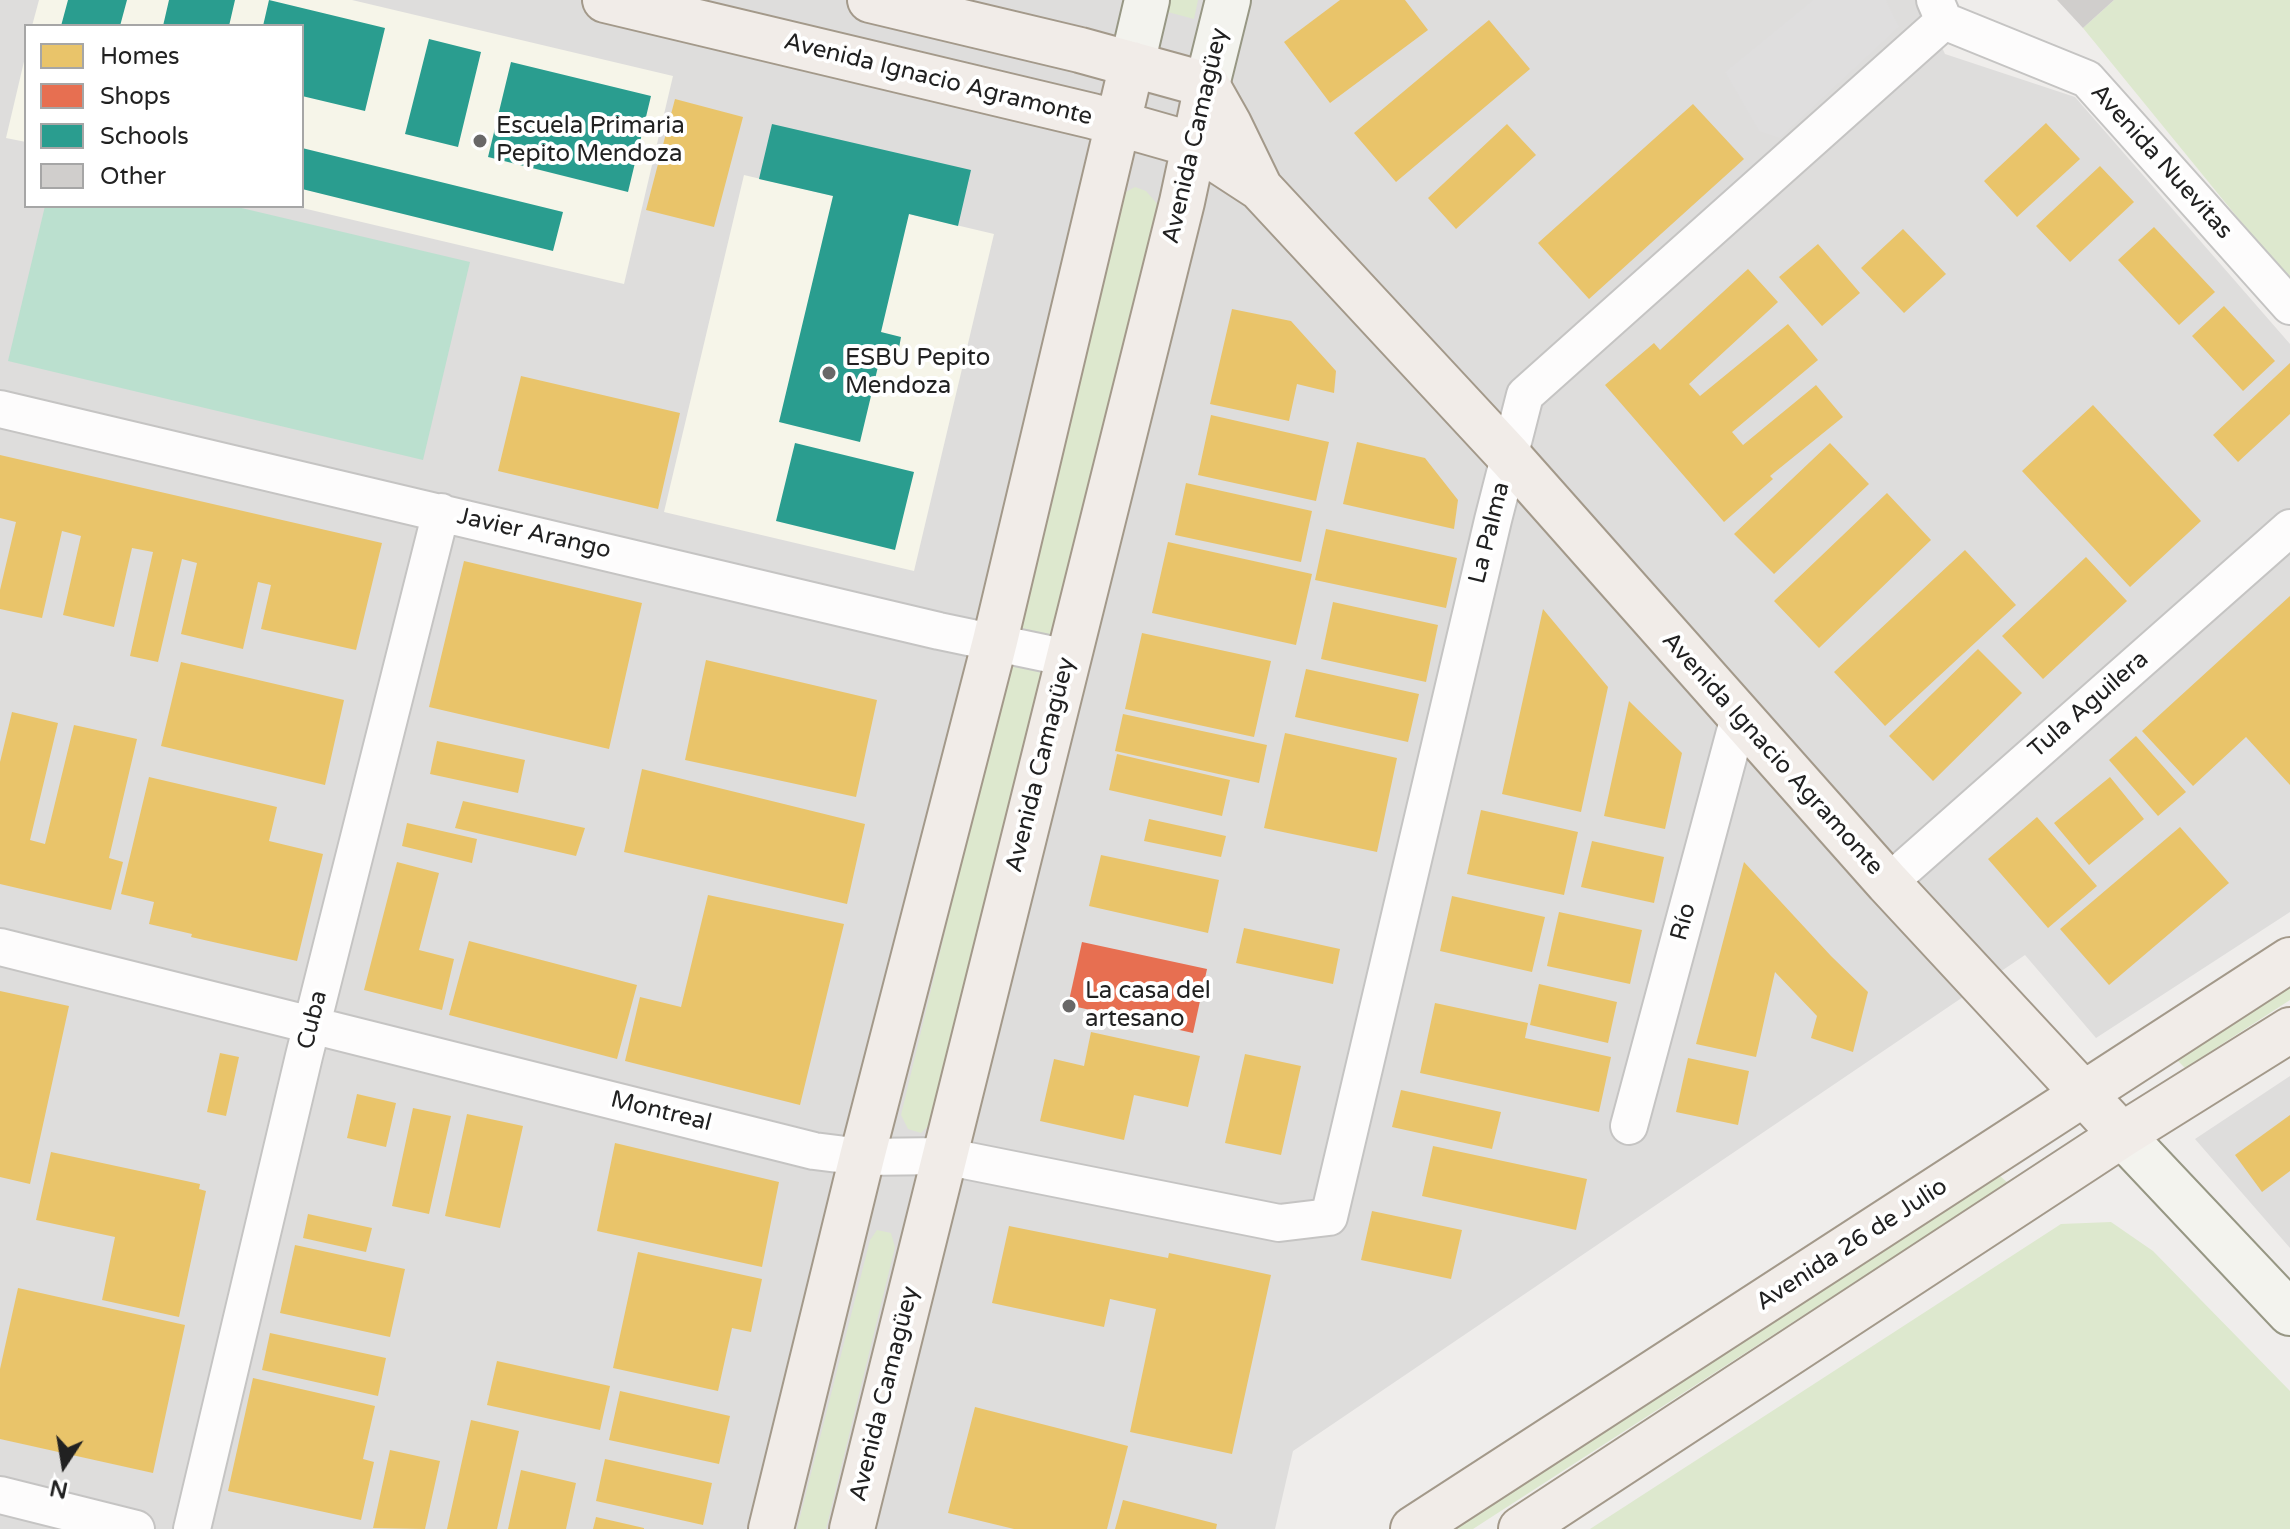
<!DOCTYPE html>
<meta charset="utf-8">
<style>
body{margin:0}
#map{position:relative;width:2290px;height:1529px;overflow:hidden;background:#efedeb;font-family:"Varela Round",sans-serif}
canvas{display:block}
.legend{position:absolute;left:24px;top:24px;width:280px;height:184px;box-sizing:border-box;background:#fff;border:2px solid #a6a6a6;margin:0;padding:10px 14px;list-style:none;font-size:24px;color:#212121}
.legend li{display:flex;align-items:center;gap:16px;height:40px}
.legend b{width:40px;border:2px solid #a6a6a6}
.north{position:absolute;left:24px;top:1425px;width:80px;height:80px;-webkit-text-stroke:6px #fff;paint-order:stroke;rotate:192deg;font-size:22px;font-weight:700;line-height:32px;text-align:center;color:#212121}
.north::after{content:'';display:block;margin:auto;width:28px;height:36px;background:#212121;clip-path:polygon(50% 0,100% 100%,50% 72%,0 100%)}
</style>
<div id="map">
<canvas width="2290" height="1529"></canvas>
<ul class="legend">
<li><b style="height:22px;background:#e9c46a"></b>Homes</li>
<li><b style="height:22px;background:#e76f51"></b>Shops</li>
<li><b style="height:22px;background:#2a9d8f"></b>Schools</li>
<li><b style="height:22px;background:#d0cecc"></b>Other</li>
</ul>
<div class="north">N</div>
</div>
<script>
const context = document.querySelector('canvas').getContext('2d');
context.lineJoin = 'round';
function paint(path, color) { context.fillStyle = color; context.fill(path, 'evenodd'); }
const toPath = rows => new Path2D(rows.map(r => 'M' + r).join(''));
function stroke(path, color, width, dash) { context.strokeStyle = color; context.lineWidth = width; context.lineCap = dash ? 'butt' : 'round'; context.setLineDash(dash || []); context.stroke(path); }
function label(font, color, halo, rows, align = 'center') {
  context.font = font + ' "Varela Round",sans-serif'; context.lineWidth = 8; context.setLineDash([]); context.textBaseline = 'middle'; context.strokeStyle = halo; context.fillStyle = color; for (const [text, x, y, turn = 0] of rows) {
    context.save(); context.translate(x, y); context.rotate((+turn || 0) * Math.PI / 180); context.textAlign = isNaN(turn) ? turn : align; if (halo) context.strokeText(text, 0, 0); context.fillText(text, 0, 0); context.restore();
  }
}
paint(toPath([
 [0,0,1920,0,1945,54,2075,97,2290,344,2290,912,2096,1038,2025,955,1293,1451,1275,1529,0,1529],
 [26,26,302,26,302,206,26,206],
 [2290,1076,2290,1248,2195,1139]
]), '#dedddc');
paint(toPath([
 [39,0,352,0,673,76,624,284,294,206,302,206,302,26,32,26],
 [26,53,26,142,6,138],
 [744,175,994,234,914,571,664,512]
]), '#f6f5e9');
paint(toPath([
 [1167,0,1198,0,1194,19,1164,11],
 [2114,0,2290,0,2290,282,2083,28],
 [1135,187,1146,191,1159,206,932,1122,921,1133,908,1129,901,1115,1122,194],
 [2290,986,2290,1000,2185,1068,2177,1060],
 [2000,1176,2008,1183,1473,1529,1454,1529],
 [2111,1222,2153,1251,2290,1391,2290,1529,1590,1529,2061,1224],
 [877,1230,891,1233,895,1247,826,1529,797,1529,870,1240]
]), '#dde8ce');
paint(toPath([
 [45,206,233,206,470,262,423,460,8,361]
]), '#bbe0cf');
paint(toPath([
 [1813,0,1886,0,1899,27,1780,138,1759,131,1725,72]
]), '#dfdede');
paint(toPath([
 [1340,0,1405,0,1428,30,1330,103,1284,42],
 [1489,20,1530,69,1396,182,1354,133],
 [675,99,743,117,714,227,646,210],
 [1693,104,1744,159,1589,299,1538,243],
 [2046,123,2080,159,2017,217,1984,181],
 [1507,124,1536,155,1456,229,1428,198],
 [2100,166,2134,202,2070,262,2036,226],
 [2154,227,2215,292,2179,325,2118,260],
 [1903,229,1946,274,1904,313,1861,268],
 [1818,244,1860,293,1822,326,1779,277],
 [1748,269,1778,302,1689,384,1700,396,1788,324,1818,360,1732,432,1743,445,1816,385,1843,417,1770,476,1773,479,1724,522,1605,385,1654,343,1660,350],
 [2224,306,2275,361,2243,391,2192,336],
 [1232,309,1291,321,1336,371,1334,393,1297,384,1289,421,1210,404],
 [2290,363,2290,414,2238,462,2213,435],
 [521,376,680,413,658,509,498,471],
 [2093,405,2201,521,2130,587,2022,471],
 [1211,415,1329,442,1316,501,1198,475],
 [1357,442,1425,458,1458,500,1454,529,1343,504],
 [1830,443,1869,484,1774,574,1734,534],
 [0,455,382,543,356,650,261,629,271,585,258,582,243,649,181,634,197,563,182,559,158,662,130,656,153,552,132,548,114,627,63,615,81,536,62,531,42,618,0,609,0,590,16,522,0,518],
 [1186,483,1312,511,1301,562,1175,535],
 [1887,493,1931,540,1819,648,1774,601],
 [1326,529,1457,558,1446,608,1315,580],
 [1168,542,1312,574,1296,645,1152,613],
 [1965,550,2016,605,1885,726,1834,672],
 [2086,557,2127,601,2043,679,2002,636],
 [464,561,642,603,609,749,429,707],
 [2290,596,2290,785,2246,737,2193,786,2142,731],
 [1333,602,1438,625,1426,682,1321,659],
 [1543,609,1608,687,1581,812,1502,794],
 [1142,633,1271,661,1254,737,1125,709],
 [1978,649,2022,693,1933,781,1889,736],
 [706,660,877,700,856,797,685,760],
 [181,662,344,700,325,785,161,746],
 [1306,669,1419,694,1408,742,1295,717],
 [1629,701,1682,753,1665,829,1604,816],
 [12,712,58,723,30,840,45,844,74,725,137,739,109,858,123,862,111,910,0,884,0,762],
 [1123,714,1267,745,1259,783,1115,751],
 [1285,733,1397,758,1377,852,1264,828],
 [2136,736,2186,792,2158,816,2109,760],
 [437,741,525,760,518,793,430,774],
 [1117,754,1230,780,1222,816,1109,790],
 [642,769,865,824,847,904,624,852],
 [149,777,277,807,269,841,323,854,297,961,191,937,192,934,149,924,154,902,121,894],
 [2110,777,2144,819,2089,865,2054,823],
 [463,801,585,828,576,856,455,828],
 [1481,810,1578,832,1564,895,1467,874],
 [2037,817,2097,886,2048,928,1988,859],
 [1149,819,1226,836,1221,857,1144,841],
 [407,823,477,839,472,863,402,846],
 [2180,827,2229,883,2109,985,2060,929],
 [1592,841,1664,857,1654,903,1581,887],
 [1101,855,1219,880,1208,933,1089,906],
 [397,862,439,873,419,950,454,959,442,1010,364,990],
 [1744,862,1831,956,1868,992,1853,1052,1811,1038,1817,1016,1775,972,1756,1057,1696,1044],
 [708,895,844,924,800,1105,625,1061,640,997,681,1007],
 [1452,896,1545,917,1532,972,1440,951],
 [1559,912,1642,930,1630,984,1547,966],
 [1244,928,1340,949,1333,984,1236,963],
 [469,941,637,985,617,1059,449,1015],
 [1539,984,1617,1002,1608,1043,1530,1025],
 [0,991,69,1006,30,1184,0,1177],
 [1435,1003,1528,1023,1525,1038,1611,1057,1599,1112,1420,1073],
 [1091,1032,1200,1056,1188,1107,1134,1095,1124,1140,1040,1121,1054,1059,1084,1066],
 [220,1053,239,1057,226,1116,207,1112],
 [1245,1054,1301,1066,1281,1155,1225,1143],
 [1688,1058,1749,1071,1738,1125,1676,1112],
 [1401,1090,1501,1112,1492,1149,1392,1127],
 [357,1094,396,1103,386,1147,347,1138],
 [413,1108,451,1116,429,1214,392,1206],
 [467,1114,523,1126,500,1228,445,1216],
 [2290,1115,2290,1171,2262,1192,2235,1155],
 [615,1143,779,1182,762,1267,597,1231],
 [1433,1146,1587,1179,1576,1230,1422,1196],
 [51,1152,200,1184,199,1189,206,1191,179,1317,102,1300,115,1237,36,1220],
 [1372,1211,1462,1230,1451,1279,1361,1260],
 [308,1214,372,1228,366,1252,303,1238],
 [1009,1226,1168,1258,1169,1253,1271,1275,1232,1454,1130,1432,1156,1309,1110,1299,1104,1327,992,1303],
 [295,1245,405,1269,390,1337,280,1313],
 [638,1252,762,1279,751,1332,732,1328,718,1391,613,1368],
 [18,1288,185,1325,153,1473,0,1439,0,1369],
 [270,1333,386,1358,378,1396,262,1370],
 [497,1361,610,1386,600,1430,487,1405],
 [253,1378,375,1406,363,1459,374,1462,361,1520,228,1491],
 [620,1391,730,1416,719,1464,609,1440],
 [975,1407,1128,1446,1107,1529,1014,1529,948,1513],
 [471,1420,519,1431,497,1529,447,1529],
 [390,1450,440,1461,425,1529,373,1528],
 [605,1459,712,1483,703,1525,596,1501],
 [521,1470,576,1483,566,1529,508,1529],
 [1123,1500,1217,1524,1216,1529,1115,1529],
 [596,1517,644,1528,644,1529,593,1529]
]), '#e9c46a');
paint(toPath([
 [1082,942,1207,969,1193,1033,1068,1005]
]), '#e76f51');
paint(toPath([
 [68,0,127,0,120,26,61,26],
 [169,0,235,0,229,26,163,26],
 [269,0,385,28,365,111,302,96,302,26,263,26],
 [429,39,481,52,458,147,405,134],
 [511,62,651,96,628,192,488,157],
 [772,124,971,170,958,226,909,214,881,332,901,337,899,348,896,358,881,354,860,442,779,422,833,196,759,179],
 [302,148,563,212,553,251,302,189],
 [795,443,914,472,895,550,776,521]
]), '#2a9d8f');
paint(toPath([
 [2057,0,2114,0,2083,28]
]), '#d0cecc');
const minor = toPath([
 [1935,0,1944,21,2087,79,2290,306],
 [0,409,939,631,1068,658],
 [1888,883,2290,528],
 [0,947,814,1151,862,1157,944,1156,1279,1223,1329,1217,1493,520,1525,395,1944,21],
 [1629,1126,1739,717],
 [0,1495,136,1529],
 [192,1529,304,1056,441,512]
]);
const secondary = toPath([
 [1132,64,1147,0],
 [1207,85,1228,0],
 [2122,1135,2290,1313]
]);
const primary = toPath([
 [605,0,1092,116,1194,145,1260,188,1509,456,1888,883,2122,1135],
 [870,0,1080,50,1207,85,1229,124,1260,188],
 [771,1529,862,1157,995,641,1132,64],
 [852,1529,1182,202,1207,85],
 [1413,1529,2290,960],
 [1521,1529,2122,1135,2290,1030]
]);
stroke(minor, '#c5c4c3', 40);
stroke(secondary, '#979784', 48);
stroke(primary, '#a3998a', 48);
stroke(minor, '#fdfcfc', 36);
stroke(secondary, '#f3f3ee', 44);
stroke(primary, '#f1ece8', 44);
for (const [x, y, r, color] of [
 [480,141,8,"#696868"],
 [829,373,8,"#696868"],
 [1069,1006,8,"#696868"]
]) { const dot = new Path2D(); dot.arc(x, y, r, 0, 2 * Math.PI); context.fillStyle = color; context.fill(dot); stroke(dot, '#fff', 3); }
label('24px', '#212121', '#fff', [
 ["Avenida Ignacio Agramonte",938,80,14],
 ["Avenida Camagüey",1196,136,-77],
 ["Avenida Nuevitas",2161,162,48],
 ["La Palma",1490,533,-76],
 ["Javier Arango",534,534,13],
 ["Tula Aguilera",2089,705,-41],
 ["Avenida Ignacio Agramonte",1772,754,48],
 ["Avenida Camagüey",1041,765,-76],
 ["Río",1684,922,-75],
 ["Cuba",313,1020,-76],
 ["Montreal",661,1112,14],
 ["Avenida 26 de Julio",1852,1245,-33],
 ["Avenida Camagüey",885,1394,-76]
]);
label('24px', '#212121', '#fff', [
 ["Escuela Primaria",496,127],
 ["Pepito Mendoza",496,155],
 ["ESBU Pepito",845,359],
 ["Mendoza",845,387],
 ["La casa del",1085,992],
 ["artesano",1085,1020]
], 'left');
</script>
